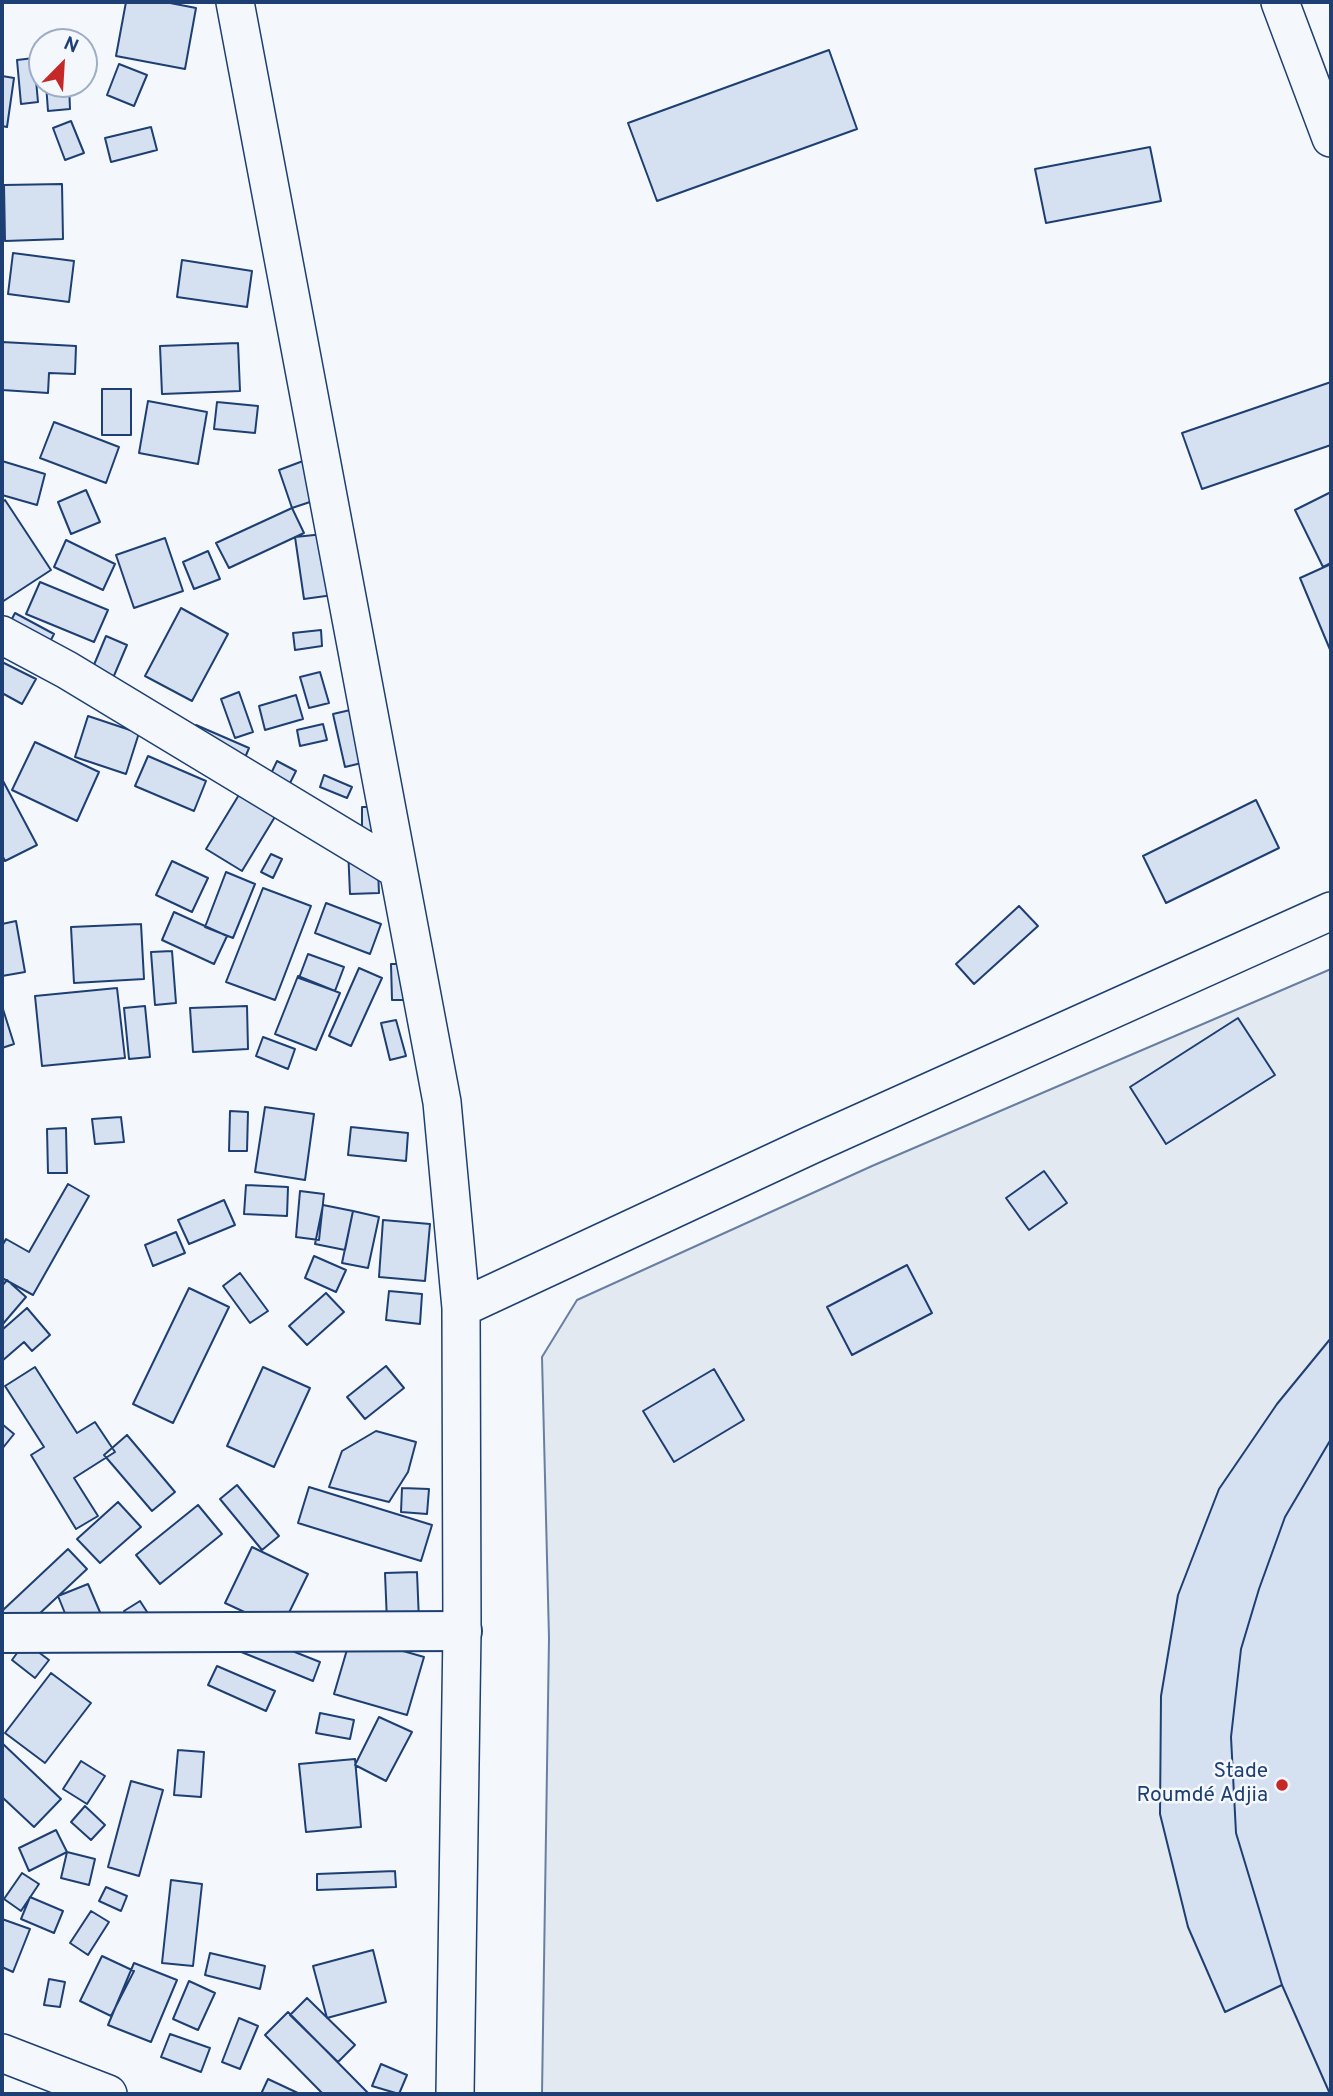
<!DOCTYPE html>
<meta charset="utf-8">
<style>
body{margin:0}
#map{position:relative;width:1333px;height:2096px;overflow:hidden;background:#f4f7fb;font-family:Overpass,sans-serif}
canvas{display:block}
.frame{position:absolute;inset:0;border:4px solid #1d3f73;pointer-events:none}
.north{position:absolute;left:28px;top:28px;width:70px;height:70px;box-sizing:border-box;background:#f4f7fb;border:2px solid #9eadc5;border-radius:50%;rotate:24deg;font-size:19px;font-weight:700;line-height:28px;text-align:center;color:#1d3f73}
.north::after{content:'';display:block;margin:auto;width:24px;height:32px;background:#c62828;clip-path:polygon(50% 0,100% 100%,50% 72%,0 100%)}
</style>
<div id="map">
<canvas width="1333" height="2096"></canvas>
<div class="frame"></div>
<div class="north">N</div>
</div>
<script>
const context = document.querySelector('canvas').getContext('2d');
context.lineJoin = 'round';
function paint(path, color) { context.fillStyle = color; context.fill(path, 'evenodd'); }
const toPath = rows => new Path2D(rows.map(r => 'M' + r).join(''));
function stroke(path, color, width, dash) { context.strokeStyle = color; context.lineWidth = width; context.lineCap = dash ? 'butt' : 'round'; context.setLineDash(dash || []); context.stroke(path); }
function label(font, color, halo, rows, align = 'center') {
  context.font = font + ' Overpass,sans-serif'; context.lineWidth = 5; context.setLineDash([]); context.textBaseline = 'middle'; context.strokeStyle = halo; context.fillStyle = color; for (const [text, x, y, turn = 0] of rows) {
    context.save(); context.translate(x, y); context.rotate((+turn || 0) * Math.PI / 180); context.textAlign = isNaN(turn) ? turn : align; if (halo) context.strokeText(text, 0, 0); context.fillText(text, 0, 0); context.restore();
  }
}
const green = toPath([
 [1331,969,1331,2094,542,2094,549,1638,542,1357,577,1300,872,1166,1331,969]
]);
paint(green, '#e3e9f0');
stroke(green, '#687fa3', 2);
const building = toPath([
 [126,2,165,2,196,8,185,69,116,56,126,2],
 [829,50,857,129,657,201,628,123,829,50],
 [34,58,38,102,21,104,17,60,34,58],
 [119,64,147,75,134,106,107,95,119,64],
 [2,76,14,78,7,127,2,126,2,76],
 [46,84,69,84,70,109,48,111,46,84],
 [71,121,84,153,65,160,53,128,71,121],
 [151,127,157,150,111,162,105,138,151,127],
 [1150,147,1161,201,1046,223,1035,169,1150,147],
 [62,184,63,239,5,241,4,185,62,184],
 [13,253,74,261,69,302,8,294,13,253],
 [182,260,252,271,247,307,177,297,182,260],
 [2,342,76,346,75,374,49,373,48,393,2,390,2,342],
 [238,343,240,391,162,394,160,346,238,343],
 [1331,382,1331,445,1202,489,1182,433,1331,382],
 [102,389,131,389,131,435,102,435,102,389],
 [148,401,207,412,198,464,139,453,148,401],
 [217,402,258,406,255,433,214,429,217,402],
 [54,422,119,447,106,483,40,458,54,422],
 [2,461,45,474,37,505,2,495,2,461],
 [303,461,316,500,292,508,279,470,303,461],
 [86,490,100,522,71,534,58,502,86,490],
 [1331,492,1331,563,1323,567,1295,510,1331,492],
 [5,500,51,570,2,602,2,502,5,500],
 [292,508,304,533,229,568,216,543,292,508],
 [324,534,333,595,304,599,295,537,324,534],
 [165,538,183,591,134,608,116,555,165,538],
 [66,540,115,564,103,590,54,567,66,540],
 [208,551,220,579,194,589,183,562,208,551],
 [1331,564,1331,652,1300,578,1331,564],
 [40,582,108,610,94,642,26,614,40,582],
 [181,608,228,634,192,701,145,676,181,608],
 [15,613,54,634,36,669,2,638,15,613],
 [321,630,322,646,295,650,293,633,321,630],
 [106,636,127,645,102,704,81,696,106,636],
 [2,662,36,679,22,704,2,693,2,662],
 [320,672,329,703,309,708,300,677,320,672],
 [239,692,253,732,235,738,221,699,239,692],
 [296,695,303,719,265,730,259,706,296,695],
 [359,708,370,761,345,767,333,714,359,708],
 [88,716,139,733,126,774,75,757,88,716],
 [323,724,327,740,300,746,297,730,323,724],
 [196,725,249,748,242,765,189,743,196,725],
 [35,742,99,772,77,821,12,790,35,742],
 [148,756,206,781,194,811,135,786,148,756],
 [277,761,296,771,286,791,267,782,277,761],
 [324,775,352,787,347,798,320,787,324,775],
 [2,779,37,845,5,861,2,855,2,779],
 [248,780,284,802,242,871,206,849,248,780],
 [1256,800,1279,848,1166,903,1143,856,1256,800],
 [362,807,376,807,376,834,362,834,362,807],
 [377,847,379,893,350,894,348,848,377,847],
 [271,854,282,859,273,878,261,872,271,854],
 [172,861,208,878,192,912,156,895,172,861],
 [226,872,255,884,233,938,205,927,226,872],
 [263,888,311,906,275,1000,226,982,263,888],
 [326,903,381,924,370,954,315,933,326,903],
 [1019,906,1038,926,974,984,956,964,1019,906],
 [174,912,227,936,214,964,162,940,174,912],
 [16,921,25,972,2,976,2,924,16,921],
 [141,924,144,979,74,983,71,927,141,924],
 [172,951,176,1003,155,1005,151,952,172,951],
 [308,954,344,967,335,991,299,978,308,954],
 [391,964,405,964,406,1000,392,1000,391,964],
 [359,968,382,978,351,1046,329,1036,359,968],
 [298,976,340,993,316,1050,275,1034,298,976],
 [117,988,125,1058,42,1066,35,996,117,988],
 [2,1006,14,1044,2,1048,2,1006],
 [145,1006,150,1057,129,1059,124,1008,145,1006],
 [247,1006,248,1049,193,1052,190,1008,247,1006],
 [1238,1018,1275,1075,1166,1144,1130,1087,1238,1018],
 [396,1020,406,1056,390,1060,381,1023,396,1020],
 [263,1037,295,1049,288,1069,256,1056,263,1037],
 [265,1107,314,1114,305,1180,255,1172,265,1107],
 [230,1111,248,1112,247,1151,229,1151,230,1111],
 [121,1117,124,1142,95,1144,92,1119,121,1117],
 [351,1127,408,1133,406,1161,348,1155,351,1127],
 [66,1128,67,1173,48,1173,47,1129,66,1128],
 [1044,1171,1067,1203,1029,1230,1006,1198,1044,1171],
 [68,1184,89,1196,33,1295,2,1278,2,1246,6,1239,29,1252,68,1184],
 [246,1185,288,1187,287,1216,244,1214,246,1185],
 [300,1191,324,1194,319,1240,296,1237,300,1191],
 [224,1200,235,1225,189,1244,178,1220,224,1200],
 [323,1205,353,1211,345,1250,315,1244,323,1205],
 [353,1211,379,1217,368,1268,342,1263,353,1211],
 [383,1220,430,1224,425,1281,379,1277,383,1220],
 [176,1232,185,1253,153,1266,145,1245,176,1232],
 [314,1256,346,1270,336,1292,305,1278,314,1256],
 [907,1265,932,1313,852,1355,827,1307,907,1265],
 [240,1273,268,1311,250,1323,223,1286,240,1273],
 [7,1280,26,1297,2,1325,2,1286,7,1280],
 [189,1288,229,1307,173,1423,133,1404,189,1288],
 [389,1291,422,1294,420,1324,386,1320,389,1291],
 [326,1293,344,1312,307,1345,289,1326,326,1293],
 [27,1308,50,1335,32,1351,24,1342,2,1361,2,1330,27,1308],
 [1331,1338,1331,1439,1285,1517,1259,1589,1241,1649,1231,1737,1236,1833,1282,1985,1225,2012,1188,1927,1160,1814,1161,1696,1178,1595,1219,1489,1277,1404,1331,1338],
 [386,1366,404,1388,365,1419,347,1397,386,1366],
 [35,1367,77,1433,95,1422,115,1452,74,1478,98,1516,76,1529,31,1455,44,1447,5,1386,35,1367],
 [263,1367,310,1388,274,1467,227,1446,263,1367],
 [714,1369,744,1420,674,1462,643,1411,714,1369],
 [2,1424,14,1434,2,1449,2,1424],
 [376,1431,416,1442,408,1472,389,1502,329,1487,342,1451,376,1431],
 [127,1435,175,1492,152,1511,104,1455,127,1435],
 [1331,1439,1331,2094,1330,2094,1282,1985,1236,1833,1231,1737,1241,1649,1259,1589,1285,1517,1331,1439],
 [237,1485,279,1536,262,1550,220,1499,237,1485],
 [309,1487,432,1525,421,1561,298,1523,309,1487],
 [402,1488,429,1489,427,1514,401,1512,402,1488],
 [118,1502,141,1527,100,1563,77,1539,118,1502],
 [198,1505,222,1534,160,1584,136,1555,198,1505],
 [252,1547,308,1574,281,1629,225,1603,252,1547],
 [68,1549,87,1569,5,1646,2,1643,2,1611,68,1549],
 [417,1572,419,1621,387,1622,385,1573,417,1572],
 [88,1584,108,1631,77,1643,58,1596,88,1584],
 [140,1601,151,1618,133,1628,124,1611,140,1601],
 [237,1629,320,1662,313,1681,229,1647,237,1629],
 [351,1636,424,1657,407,1715,334,1694,351,1636],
 [25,1642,49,1660,35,1678,12,1660,25,1642],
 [217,1666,275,1691,266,1711,208,1685,217,1666],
 [51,1673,91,1703,45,1763,5,1733,51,1673],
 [320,1713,354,1720,350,1739,316,1733,320,1713],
 [379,1717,412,1732,386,1781,355,1765,379,1717],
 [2,1743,61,1799,34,1827,2,1797,2,1743],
 [178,1750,204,1752,201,1797,174,1795,178,1750],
 [355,1759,361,1827,306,1832,299,1764,355,1759],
 [81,1761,105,1776,87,1804,63,1789,81,1761],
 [131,1781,163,1790,139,1876,108,1867,131,1781],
 [85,1806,105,1825,91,1840,71,1822,85,1806],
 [56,1830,67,1852,29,1871,19,1848,56,1830],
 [67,1852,95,1859,89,1885,61,1878,67,1852],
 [395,1871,396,1887,317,1890,317,1874,395,1871],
 [22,1873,39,1884,21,1911,4,1899,22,1873],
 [171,1880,202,1884,193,1966,162,1963,171,1880],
 [106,1887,127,1896,121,1911,99,1901,106,1887],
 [30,1897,63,1911,54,1933,21,1919,30,1897],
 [91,1911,109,1922,88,1955,70,1943,91,1911],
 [2,1919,30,1929,13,1972,2,1967,2,1919],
 [373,1950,386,2002,327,2018,313,1966,373,1950],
 [210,1953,265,1966,260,1989,205,1975,210,1953],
 [102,1956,134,1971,111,2016,80,2001,102,1956],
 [134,1963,177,1980,151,2042,108,2025,134,1963],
 [49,1979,65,1982,60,2007,44,2005,49,1979],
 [189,1981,215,1993,198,2030,173,2019,189,1981],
 [307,1998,355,2045,338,2062,290,2015,307,1998],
 [288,2012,369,2094,323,2094,265,2035,288,2012],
 [239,2018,258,2026,240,2069,222,2062,239,2018],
 [170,2034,210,2048,201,2072,161,2057,170,2034],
 [381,2064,407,2075,399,2094,372,2086,381,2064],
 [268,2079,300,2094,261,2094,268,2079]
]);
paint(building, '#d5e0f0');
stroke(building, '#1d3f73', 2);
const street = toPath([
 [235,2,442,1102,461,1308,462,1631,455,2094],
 [1280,2,1331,138],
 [2,635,67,670,398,870],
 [461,1308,811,1145,1331,911],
 [2,2053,108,2094]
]);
const secondary = toPath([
 [2,1633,462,1631]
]);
stroke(street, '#1d3f73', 40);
stroke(secondary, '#1d3f73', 42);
stroke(street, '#f4f7fb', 37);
stroke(secondary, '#f4f7fb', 38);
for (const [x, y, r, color] of [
 [1282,1785,7,"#c62828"]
]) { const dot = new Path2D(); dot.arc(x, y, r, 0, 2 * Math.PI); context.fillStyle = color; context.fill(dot); stroke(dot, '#f4f7fb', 2.5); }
label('21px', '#1d3f73', '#f4f7fb', [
 ["Stade",1268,1773],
 ["Roumdé Adjia",1268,1797]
], 'right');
</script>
